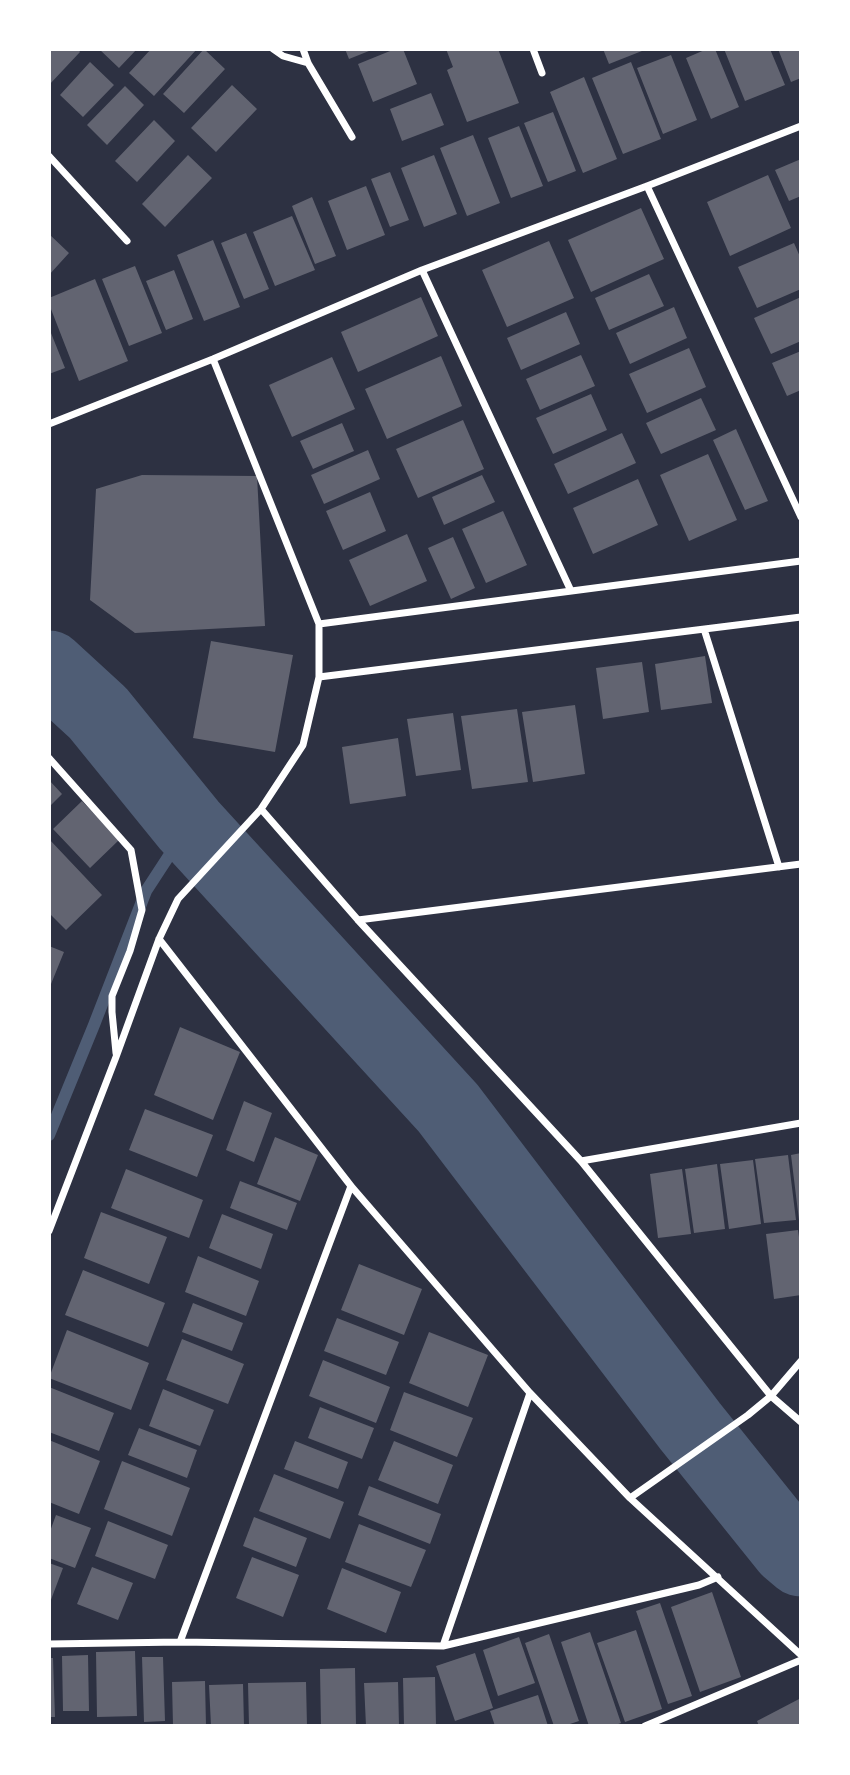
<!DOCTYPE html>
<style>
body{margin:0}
#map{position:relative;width:850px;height:1775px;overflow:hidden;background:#2d3142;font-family:Helvetica,sans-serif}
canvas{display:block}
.frame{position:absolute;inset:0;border:51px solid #fff;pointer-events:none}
</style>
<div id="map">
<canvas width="850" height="1775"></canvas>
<div class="frame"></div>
</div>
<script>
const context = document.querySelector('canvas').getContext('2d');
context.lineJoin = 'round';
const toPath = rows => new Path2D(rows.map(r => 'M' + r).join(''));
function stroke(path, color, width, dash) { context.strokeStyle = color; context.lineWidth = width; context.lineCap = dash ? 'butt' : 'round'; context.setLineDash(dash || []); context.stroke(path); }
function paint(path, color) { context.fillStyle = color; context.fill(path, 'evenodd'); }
stroke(toPath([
 [49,1135,94,1025,146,891,189,825]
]), '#4f5d75', 12);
stroke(toPath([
 [49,668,98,713,189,825,448,1108,690,1426,788,1548,801,1559]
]), '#4f5d75', 75);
paint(toPath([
 [49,49,78,49,80,52,49,85],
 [99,49,137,49,119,68],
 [151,49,197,49,154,96,129,73],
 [204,49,225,69,184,113,163,94],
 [345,49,374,49,349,59],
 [395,49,403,49,417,84,373,102,358,64],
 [446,49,498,49,519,103,467,122,447,70,453,67],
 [603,49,647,49,609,64],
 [707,49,715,49,739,107,711,119,686,58],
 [724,49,770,49,785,85,745,101],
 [778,49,801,49,801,78,791,82],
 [671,55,697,120,663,134,637,68],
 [90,62,114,85,83,117,60,95],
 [631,62,661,139,623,154,592,78],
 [584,77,617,159,583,173,550,92],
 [232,85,257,109,216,152,191,128],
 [125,86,144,105,107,145,87,125],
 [431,93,444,125,402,141,390,109],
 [553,112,576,171,548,182,524,123],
 [154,120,175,141,137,182,115,161],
 [519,126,543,186,511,198,488,138],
 [473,135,500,203,467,216,440,148],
 [188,155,212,178,165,227,142,204],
 [434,155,457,214,424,227,401,168],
 [801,159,801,196,789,201,775,170],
 [390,172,409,220,390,227,371,179],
 [768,175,791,228,730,256,707,202],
 [366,186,385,235,347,250,328,201],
 [312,197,336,256,315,264,292,206],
 [641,208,664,259,591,292,568,240],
 [292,216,315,270,275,286,253,232],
 [246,233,269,289,244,299,221,243],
 [49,234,69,253,49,275],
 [213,240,240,307,204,321,177,255],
 [549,241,574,298,507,327,482,270],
 [794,243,801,259,801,289,757,308,738,267],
 [135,266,162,333,129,346,102,279],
 [174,270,193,319,166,330,146,281],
 [649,274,664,306,609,330,595,298],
 [95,279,128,361,79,381,49,304,49,298],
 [421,297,438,336,358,372,341,332],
 [801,297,801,341,771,354,754,318],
 [674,307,687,338,630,364,616,333],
 [566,312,580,344,521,370,507,338],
 [49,328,65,368,49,374],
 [689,348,706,387,647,413,629,374],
 [801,351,801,390,787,396,772,363],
 [581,355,595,386,540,410,526,379],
 [441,356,462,406,387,439,365,389],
 [332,357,355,409,292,437,269,385],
 [591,394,607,430,553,454,536,418],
 [701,398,716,430,661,454,646,423],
 [463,420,484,469,418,498,396,449],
 [342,423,354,451,313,469,300,441],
 [736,429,768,501,745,510,713,440],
 [622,433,636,463,568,494,554,464],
 [368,450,380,479,324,504,311,475],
 [708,454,737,520,689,541,660,475],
 [142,475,257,476,265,626,135,633,90,600,96,489],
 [482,475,495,502,444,525,432,497],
 [638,479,658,525,593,554,573,508],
 [370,492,386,531,343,550,326,511],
 [503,511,527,565,486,583,462,529],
 [407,534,427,581,370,606,349,560],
 [453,537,475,588,451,599,428,548],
 [211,641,293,655,275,752,193,738],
 [705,656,712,703,661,710,655,664],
 [642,662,649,712,603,719,596,668],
 [575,705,585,774,533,782,522,712],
 [517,709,528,782,472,789,461,716],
 [453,713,461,770,416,776,407,719],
 [398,738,406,796,350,804,342,747],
 [49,780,62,794,49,807],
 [82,801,119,840,90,868,53,829],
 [49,839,102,895,66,930,49,913],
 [49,946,64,952,49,989],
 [180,1027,240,1052,213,1120,154,1095],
 [244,1101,272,1113,254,1162,226,1150],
 [145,1109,213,1135,197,1177,129,1150],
 [275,1137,318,1155,300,1201,257,1184],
 [801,1153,801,1219,799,1220,791,1155],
 [788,1155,796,1220,764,1223,755,1159],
 [753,1160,761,1224,729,1229,720,1164],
 [717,1164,725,1229,694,1233,685,1169],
 [126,1169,203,1200,189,1238,111,1208],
 [682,1169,691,1234,658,1238,650,1174],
 [240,1181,297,1203,287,1230,230,1208],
 [101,1212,167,1237,149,1284,84,1258],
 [222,1214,273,1234,261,1269,209,1248],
 [798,1230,801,1251,801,1295,774,1299,766,1234],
 [198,1256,259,1281,246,1316,185,1292],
 [359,1264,422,1289,404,1335,341,1310],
 [83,1270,165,1303,148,1347,65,1315],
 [193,1303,243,1323,232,1351,182,1332],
 [337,1318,399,1342,386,1375,324,1351],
 [67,1330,149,1363,131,1410,49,1378],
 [429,1332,488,1355,468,1407,409,1383],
 [182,1339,244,1364,228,1404,166,1380],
 [323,1360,390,1387,376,1423,309,1396],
 [49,1387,114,1413,99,1451,49,1432],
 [163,1389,214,1410,200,1446,149,1426],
 [404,1392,473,1418,457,1457,390,1430],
 [320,1407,374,1428,362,1459,308,1438],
 [139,1428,197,1450,187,1478,128,1455],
 [49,1440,100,1461,79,1514,49,1502],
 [295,1441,348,1462,338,1489,284,1469],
 [394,1441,453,1465,438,1504,378,1480],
 [122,1461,190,1488,172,1536,104,1509],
 [274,1474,344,1502,330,1539,259,1511],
 [369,1486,441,1514,430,1544,358,1515],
 [56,1515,91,1528,75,1568,49,1558,49,1534],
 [254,1517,307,1538,296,1567,243,1546],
 [108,1521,168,1545,155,1579,95,1556],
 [359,1524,426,1550,411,1587,345,1562],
 [252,1557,299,1575,283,1617,236,1598],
 [49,1563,63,1568,49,1605],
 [92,1567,133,1583,118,1620,77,1604],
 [342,1568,401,1592,386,1633,327,1609],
 [712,1592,741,1677,700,1692,671,1607],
 [660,1603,692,1696,668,1704,636,1611],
 [636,1630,662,1709,625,1722,597,1643],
 [590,1632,621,1723,613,1726,589,1726,561,1642],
 [549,1634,579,1721,564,1726,554,1726,525,1643],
 [519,1637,535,1683,498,1696,483,1650],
 [135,1651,137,1716,97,1717,96,1652],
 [475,1653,493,1708,455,1721,436,1666],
 [88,1655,89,1711,63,1711,62,1656],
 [142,1657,163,1657,165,1721,144,1722],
 [49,1658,53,1658,55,1717,49,1717],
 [355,1668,356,1726,321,1726,320,1669],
 [435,1677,436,1726,404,1726,403,1678],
 [205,1681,206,1726,173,1726,172,1682],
 [306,1682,307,1726,249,1726,248,1683],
 [398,1682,399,1726,366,1726,364,1683],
 [243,1684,244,1726,211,1726,209,1685],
 [538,1695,548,1726,495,1726,490,1711],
 [801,1698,801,1726,759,1726,757,1721]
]), '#626471');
stroke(toPath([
 [273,49,283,56,308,63],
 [303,49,308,63,352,137],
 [533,49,542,73],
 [49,156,127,241],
 [647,186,801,517],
 [422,270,571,591],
 [49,424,213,359,422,270,647,186,801,126],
 [319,624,801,561],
 [704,629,779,867],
 [319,677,801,617],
 [49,758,131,850,142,910,130,951,112,996,112,1012,116,1053],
 [261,809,358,920,581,1161,771,1396,801,1422],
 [358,920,801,864],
 [159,939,351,1186,530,1393,630,1498,801,1655],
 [581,1161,801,1123],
 [49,1231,116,1057,159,939,178,899,261,809,303,745,319,677,319,624,213,359],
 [630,1498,748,1415,771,1396,801,1361],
 [180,1642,351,1186],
 [49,1644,180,1642,443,1646,699,1585,718,1577],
 [443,1646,530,1393],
 [645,1726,801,1660]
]), '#fff', 7);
</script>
